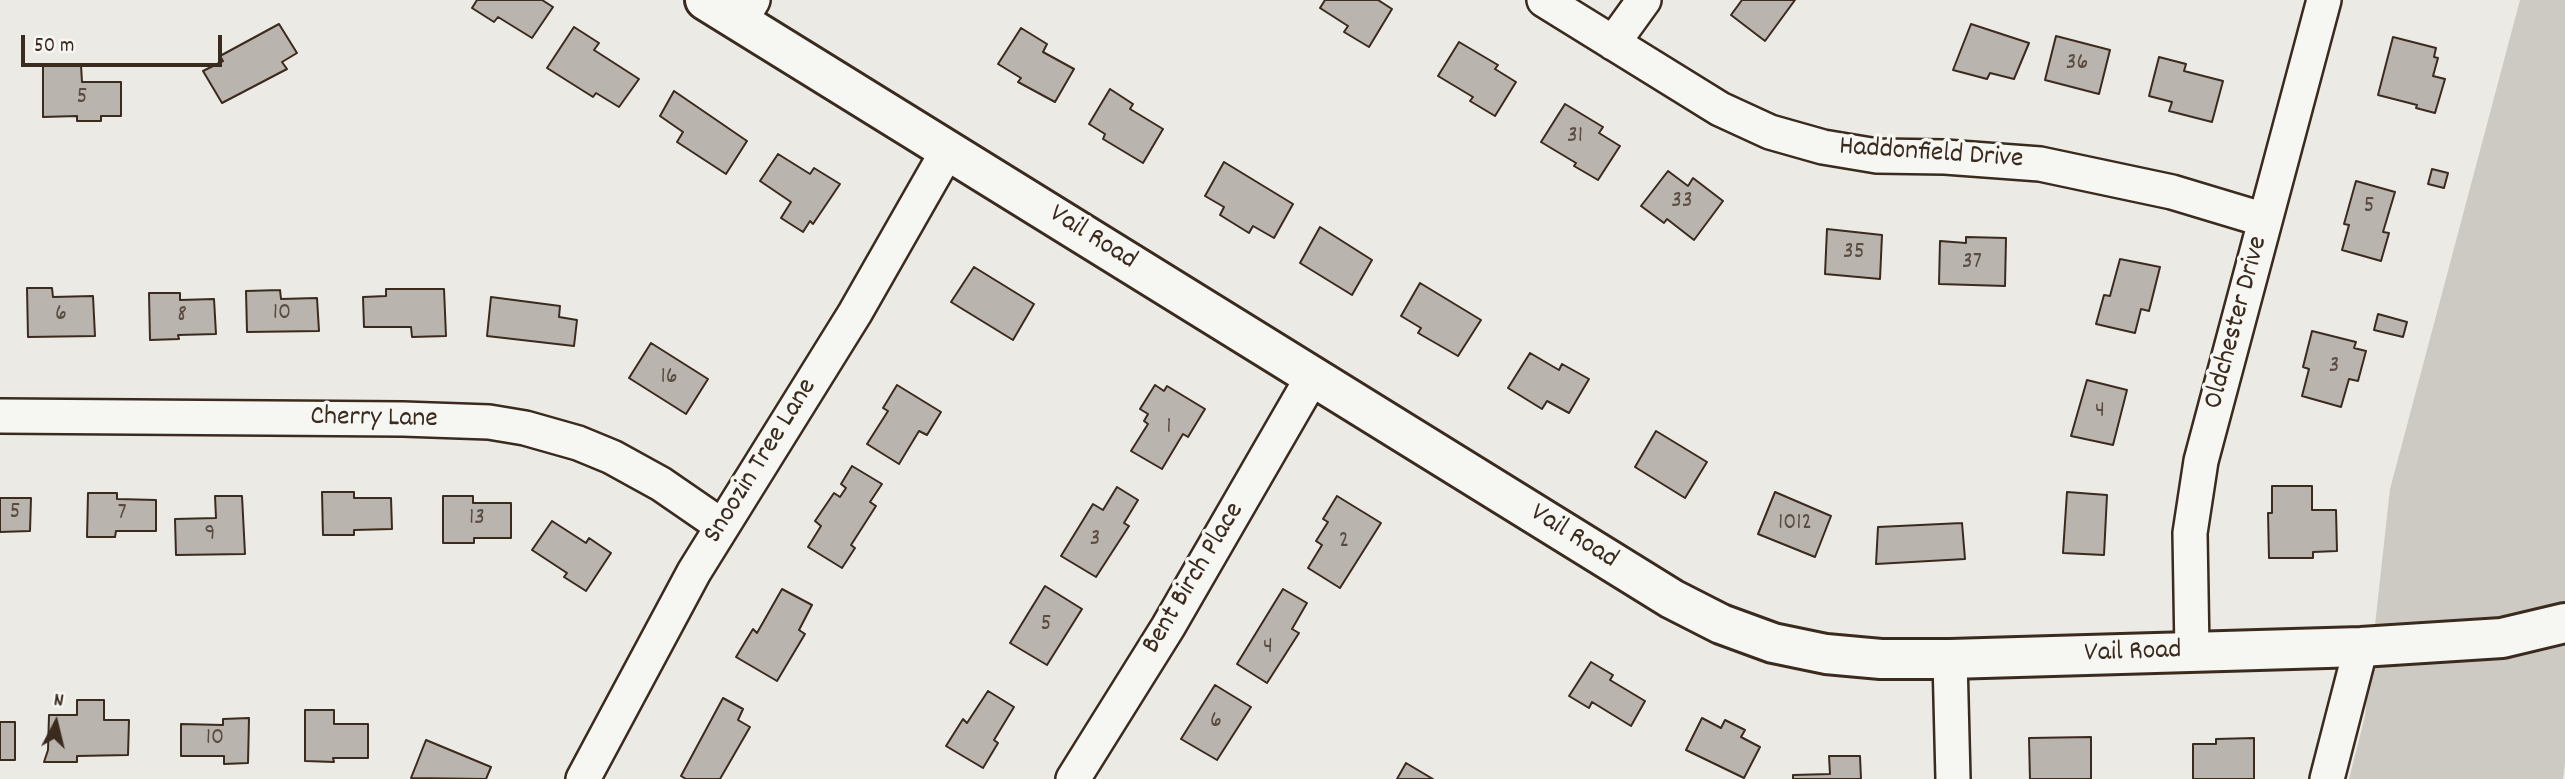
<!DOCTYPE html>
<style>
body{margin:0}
#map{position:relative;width:2565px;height:779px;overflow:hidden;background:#ebeae5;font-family:Dekko,sans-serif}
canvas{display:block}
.north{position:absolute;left:21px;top:688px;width:70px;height:70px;-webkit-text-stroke:5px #f6f6f2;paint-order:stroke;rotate:7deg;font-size:19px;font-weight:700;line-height:28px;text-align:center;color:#3b2a1e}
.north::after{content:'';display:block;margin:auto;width:24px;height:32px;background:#3b2a1e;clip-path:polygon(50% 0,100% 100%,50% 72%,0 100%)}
.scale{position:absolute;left:21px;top:35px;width:201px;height:32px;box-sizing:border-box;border:4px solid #3b2a1e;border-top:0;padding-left:9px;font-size:21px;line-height:24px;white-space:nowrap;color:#3b2a1e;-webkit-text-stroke:5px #f6f6f2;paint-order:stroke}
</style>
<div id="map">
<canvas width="2565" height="779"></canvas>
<div class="north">N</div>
<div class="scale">50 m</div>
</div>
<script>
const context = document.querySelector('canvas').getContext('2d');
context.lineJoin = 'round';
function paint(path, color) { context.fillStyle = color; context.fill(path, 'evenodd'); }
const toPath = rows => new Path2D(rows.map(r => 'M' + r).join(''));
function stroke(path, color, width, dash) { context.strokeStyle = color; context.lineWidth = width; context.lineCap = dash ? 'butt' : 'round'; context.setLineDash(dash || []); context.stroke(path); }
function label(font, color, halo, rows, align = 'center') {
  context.font = font + ' Dekko,sans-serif'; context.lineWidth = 7; context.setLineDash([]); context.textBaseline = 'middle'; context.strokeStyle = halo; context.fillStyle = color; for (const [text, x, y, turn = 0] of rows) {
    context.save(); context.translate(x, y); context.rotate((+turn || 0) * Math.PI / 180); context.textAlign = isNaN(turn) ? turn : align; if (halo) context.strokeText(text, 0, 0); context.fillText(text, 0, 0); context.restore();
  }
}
paint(toPath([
 [2520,0,2565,0,2565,763,2563,779,2349,779,2365,716,2390,489]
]), '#cdcac4');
const building = toPath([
 [477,0,542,0,553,7,532,38,498,17,494,22,472,8,477,0],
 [1325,0,1378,0,1392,9,1369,47,1344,32,1348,26,1320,8,1325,0],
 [1742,0,1795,0,1765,41,1731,15,1742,0],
 [279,24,297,53,282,62,287,69,222,103,203,71,223,61,220,56,279,24],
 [1971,24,2029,43,2014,79,1990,73,1987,79,1953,70,1971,24],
 [574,27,599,43,594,50,639,79,619,107,596,93,593,97,547,68,574,27],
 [1021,28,1047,44,1043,52,1074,69,1055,102,1018,82,1021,78,998,64,1021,28],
 [2056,36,2110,50,2099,94,2045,80,2056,36],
 [2393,37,2436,48,2434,57,2438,58,2433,76,2445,79,2435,113,2416,108,2417,105,2378,95,2393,37],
 [1459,42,1498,65,1495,69,1516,82,1495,116,1470,101,1473,97,1438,76,1459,42],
 [2159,57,2186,64,2184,71,2223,81,2212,122,2169,111,2172,102,2149,96,2159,57],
 [43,64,81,65,82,82,121,82,121,116,101,116,101,121,77,121,77,116,43,117,43,64],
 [1110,89,1133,104,1130,109,1163,129,1143,163,1103,139,1105,134,1089,124,1110,89],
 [674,91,747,141,726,174,677,142,683,132,660,116,674,91],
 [1565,104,1603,127,1599,133,1620,146,1598,180,1574,166,1576,163,1541,142,1565,104],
 [778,154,810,174,814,168,840,184,813,224,810,221,803,232,781,218,791,202,760,181,778,154],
 [1224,162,1293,204,1274,238,1253,226,1249,233,1220,215,1224,207,1205,196,1224,162],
 [2432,169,2448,173,2444,188,2428,184,2432,169],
 [1668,171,1688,186,1693,178,1723,201,1694,240,1667,219,1664,223,1641,206,1668,171],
 [2356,181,2395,192,2383,232,2389,233,2381,261,2342,250,2349,225,2344,224,2356,181],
 [1320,227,1372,260,1352,295,1300,263,1320,227],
 [1827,229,1882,235,1880,279,1825,274,1827,229],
 [1966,237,2006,238,2005,286,1939,284,1940,241,1966,243,1966,237],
 [2120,259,2160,267,2149,311,2141,309,2135,333,2096,324,2104,295,2110,296,2120,259],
 [974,267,1034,304,1013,340,951,302,974,267],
 [1420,283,1481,320,1458,356,1418,333,1421,328,1401,316,1420,283],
 [27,288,52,288,53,297,93,296,95,336,28,337,27,288],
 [386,289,444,289,446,336,412,337,411,327,364,327,363,297,386,296,386,289],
 [280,290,281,299,317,298,319,331,247,332,246,291,280,290],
 [149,293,180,293,180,300,214,299,216,334,178,335,179,339,150,340,149,293],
 [491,297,560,306,559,317,577,320,574,346,487,336,491,297],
 [2378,314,2407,322,2403,337,2374,330,2378,314],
 [2312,331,2356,342,2354,348,2366,351,2358,381,2349,379,2341,407,2302,396,2309,369,2303,367,2312,331],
 [651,343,708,379,686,414,629,378,651,343],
 [1530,353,1559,370,1562,364,1589,379,1569,413,1547,401,1542,409,1508,388,1530,353],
 [2087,380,2127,390,2113,445,2071,436,2087,380],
 [897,385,941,412,927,435,919,431,899,464,867,444,888,411,883,408,897,385],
 [1155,385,1164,391,1167,386,1205,409,1188,437,1183,434,1162,469,1131,451,1148,424,1144,421,1148,414,1140,409,1155,385],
 [1656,431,1707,462,1685,498,1635,467,1656,431],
 [852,466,882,484,870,502,876,506,851,545,855,548,842,568,808,547,821,526,815,521,834,493,840,497,846,488,841,484,852,466],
 [2272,486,2312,486,2312,510,2336,510,2337,551,2313,552,2313,558,2269,558,2268,513,2272,513,2272,486],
 [1117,487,1138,500,1124,523,1129,526,1096,577,1061,556,1093,504,1103,510,1117,487],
 [322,492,354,492,354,498,391,498,392,529,354,530,354,535,323,535,322,492],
 [1775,492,1831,516,1815,557,1758,534,1775,492],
 [2067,492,2107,495,2104,555,2063,553,2067,492],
 [88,493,117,493,117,499,156,500,156,531,116,531,115,537,87,537,88,493],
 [215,496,242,496,245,554,176,555,175,519,216,518,215,496],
 [443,496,473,496,473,503,511,503,511,538,474,538,474,543,443,543,443,496],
 [1337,496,1381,523,1340,588,1308,568,1322,545,1316,541,1328,522,1323,519,1337,496],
 [0,498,31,498,30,531,0,532,0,498],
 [552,521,586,543,589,538,611,553,586,591,564,577,567,573,532,550,552,521],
 [1962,523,1965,559,1876,564,1878,527,1962,523],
 [1045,586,1082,609,1047,665,1010,643,1045,586],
 [782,589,812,605,799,630,805,634,777,681,736,657,753,629,757,633,782,589],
 [1283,589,1307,603,1292,629,1299,633,1267,683,1237,664,1283,589],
 [1591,662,1613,675,1610,680,1645,701,1631,726,1592,702,1589,708,1569,696,1591,662],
 [1215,685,1251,707,1217,760,1181,739,1215,685],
 [988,691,1014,707,994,740,998,743,983,768,946,746,963,719,967,723,988,691],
 [723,698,743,709,738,720,750,727,720,779,686,779,681,776,723,698],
 [77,700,104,700,104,720,129,720,128,755,77,756,77,762,44,762,48,750,49,715,77,715,77,700],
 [305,710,334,710,334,724,368,724,368,758,333,758,334,762,305,761,305,710],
 [249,718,248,763,224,764,224,756,181,756,181,724,223,725,223,719,249,718],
 [1702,718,1721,728,1725,720,1745,730,1741,737,1760,747,1744,778,1686,750,1702,718],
 [0,722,15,722,15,760,0,760,0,722],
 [2091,737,2091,779,2030,779,2029,738,2091,737],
 [2254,738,2254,779,2193,779,2193,744,2216,744,2216,739,2254,738],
 [426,740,491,767,486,779,411,778,426,740],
 [1829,756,1860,756,1861,779,1793,779,1793,775,1830,774,1829,756],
 [1406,763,1433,779,1397,779,1406,763]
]);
paint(building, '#bab4ae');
stroke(building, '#3b2a1e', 2);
const minor = toPath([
 [1544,0,1720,109,1770,132,1823,147,1877,156,1945,157,2040,164,2172,192,2265,220],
 [740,22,753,0],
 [1613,43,1644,0],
 [0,416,403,419,489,422,525,428,578,443,612,457,661,484,722,526],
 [2192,652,2190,533,2201,461,2324,0],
 [1950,659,1953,779],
 [583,779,694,572,855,313,948,150],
 [1073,779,1168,627,1313,376],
 [2327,779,2361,647]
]);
const tertiary = toPath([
 [705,0,1672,599,1721,624,1773,643,1826,654,1881,659,1950,659,2361,647,2502,638,2565,623]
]);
stroke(minor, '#3b2a1e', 38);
stroke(tertiary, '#3b2a1e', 44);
stroke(minor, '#f6f6f2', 33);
stroke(tertiary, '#f6f6f2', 38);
label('24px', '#5b4c42', null, [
 ["36",2077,65],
 ["5",82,99],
 ["31",1575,138],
 ["33",1682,203],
 ["5",2369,208],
 ["35",1854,254],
 ["37",1972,264],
 ["10",282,315],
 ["6",61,316],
 ["8",182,317],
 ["3",2334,368],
 ["16",669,379],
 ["4",2100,413],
 ["1",1169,429],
 ["5",15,514],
 ["7",122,515],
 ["13",477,520],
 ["1012",1795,525],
 ["9",210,536],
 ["3",1095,541],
 ["2",1344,543],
 ["5",1046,626],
 ["4",1268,649],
 ["6",1216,723],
 ["10",215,740]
]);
label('28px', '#3b2a1e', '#f6f6f2', [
 ["Haddonfield Drive",1931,155,4],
 ["Vail Road",1092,239,32],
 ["Oldchester Drive",2238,323,-75],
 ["Cherry Lane",374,420,1],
 ["Snoozin Tree Lane",762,462,-58],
 ["Vail Road",1573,538,32],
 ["Bent Birch Place",1195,579,-59],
 ["Vail Road",2133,654,-2]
]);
</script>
